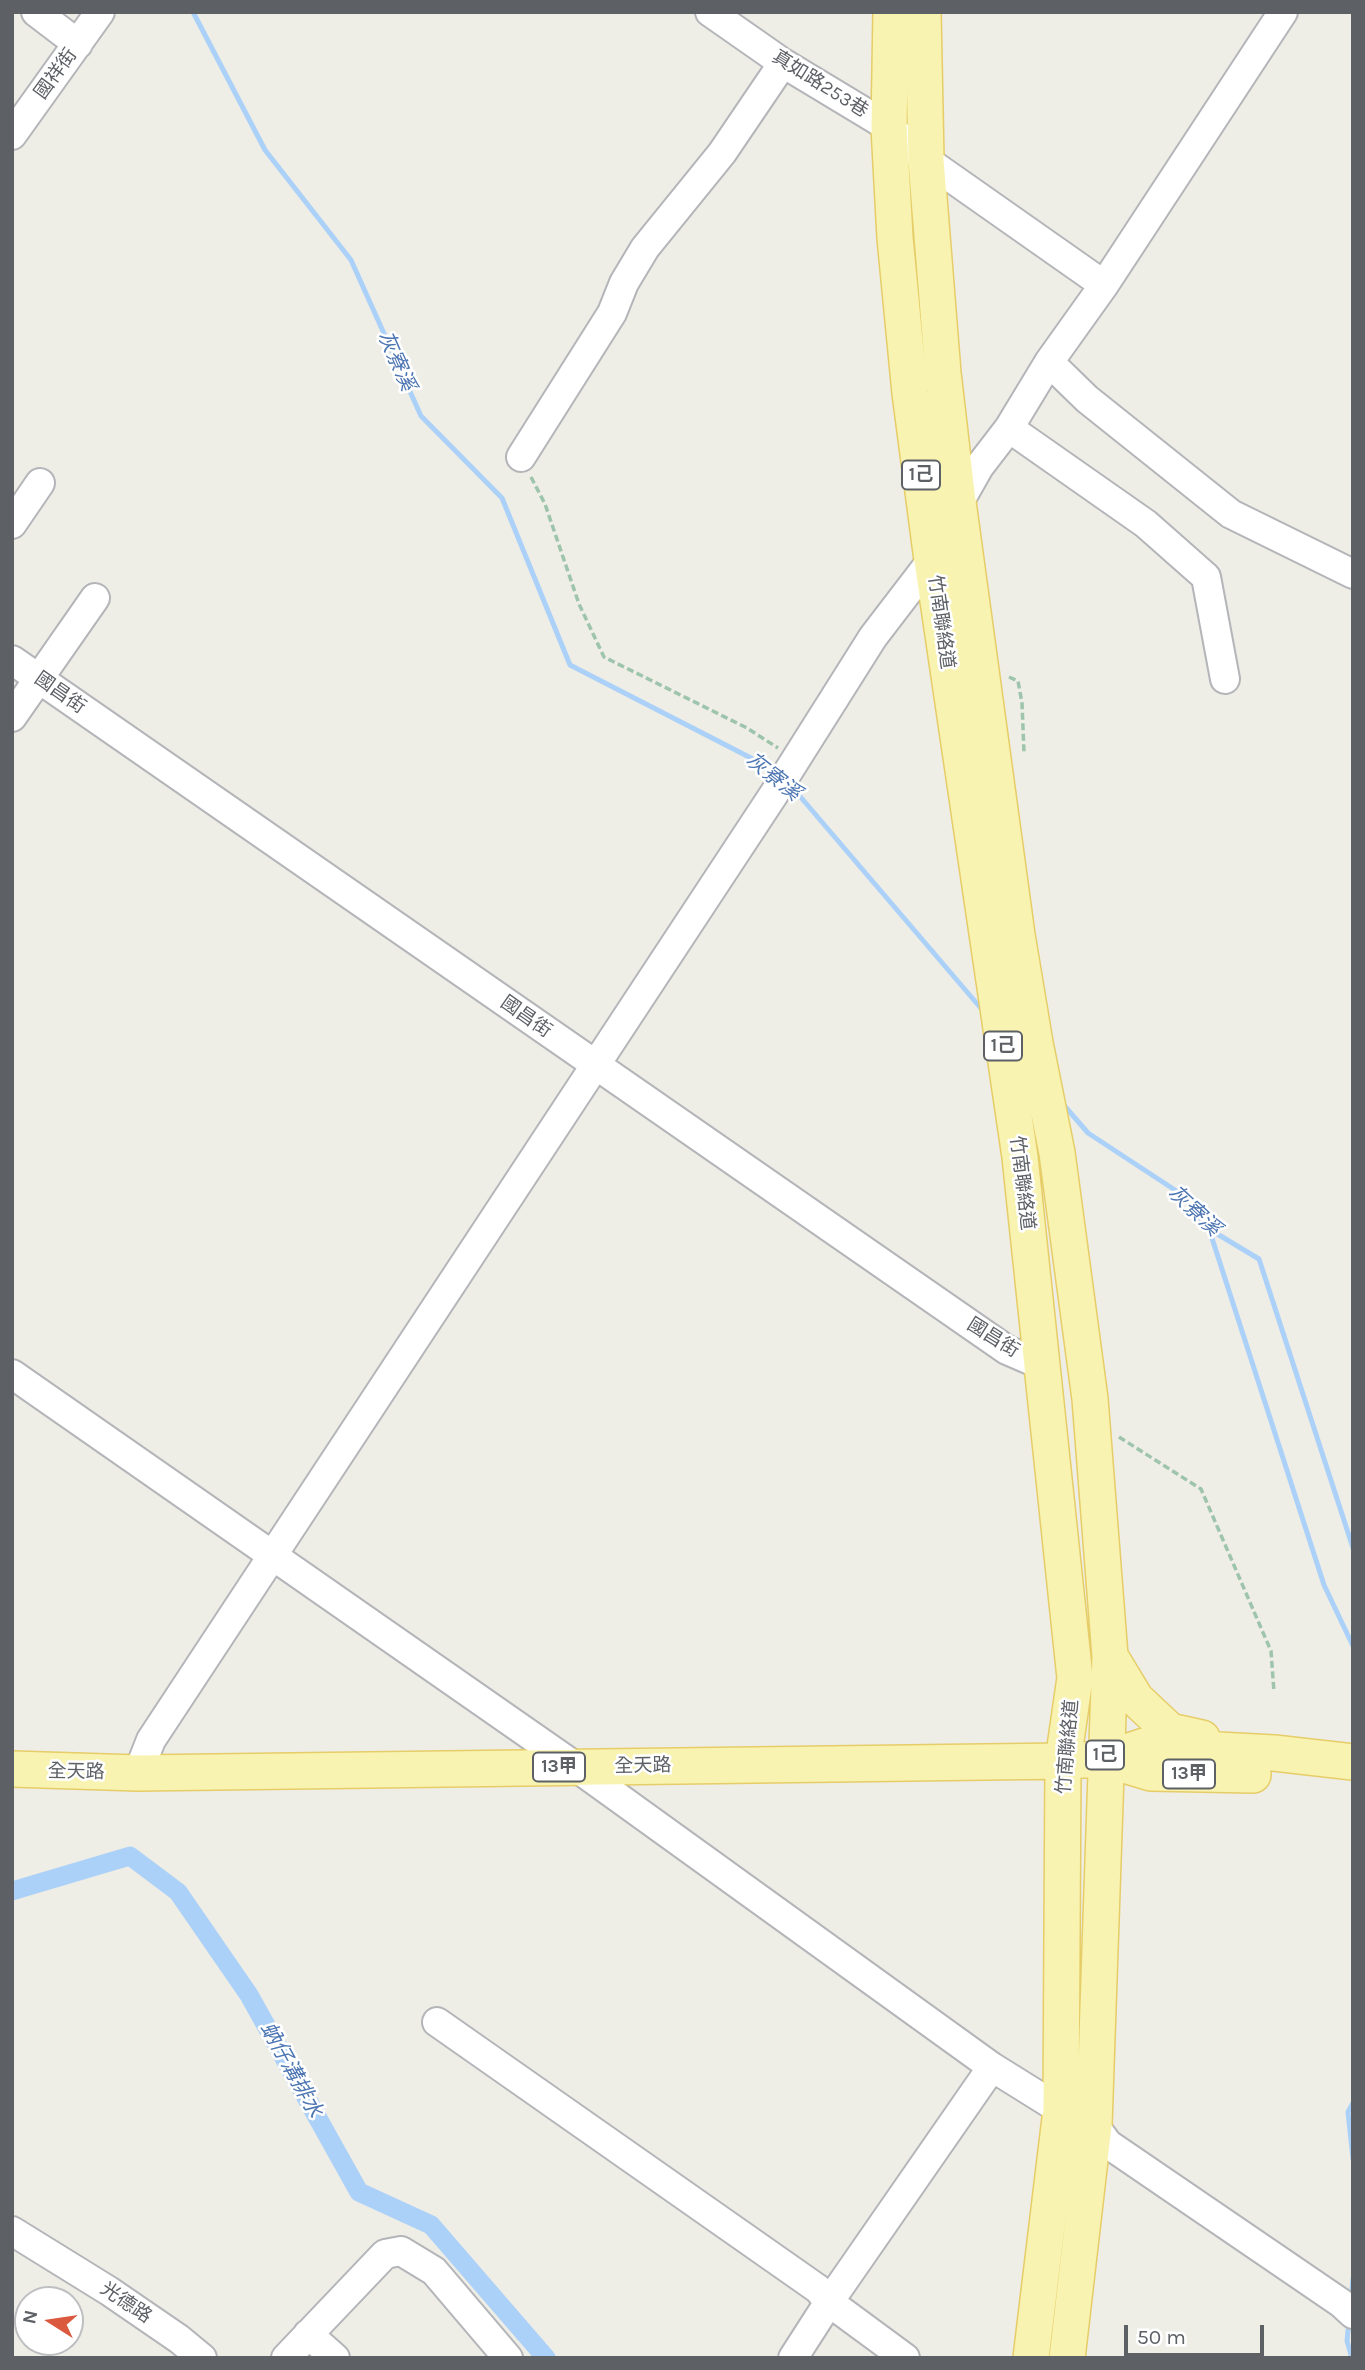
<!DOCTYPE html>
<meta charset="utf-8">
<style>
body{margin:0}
#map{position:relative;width:1365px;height:2370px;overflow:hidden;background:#eeede6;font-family:Karla,sans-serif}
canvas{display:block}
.frame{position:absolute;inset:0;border:14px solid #5d6065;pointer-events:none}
.north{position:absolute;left:14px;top:2286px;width:70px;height:70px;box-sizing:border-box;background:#fff;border:2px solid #bebfc1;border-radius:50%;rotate:282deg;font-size:19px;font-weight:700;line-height:28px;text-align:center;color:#5d6065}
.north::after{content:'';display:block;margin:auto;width:24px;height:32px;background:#db593f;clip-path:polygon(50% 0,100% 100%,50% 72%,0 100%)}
.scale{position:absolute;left:1124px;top:2325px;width:140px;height:32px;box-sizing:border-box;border:4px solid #5d6065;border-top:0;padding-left:9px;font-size:21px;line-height:24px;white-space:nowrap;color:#5d6065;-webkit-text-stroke:5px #fff;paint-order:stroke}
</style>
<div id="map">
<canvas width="1365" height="2370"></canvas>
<div class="frame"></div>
<div class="north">N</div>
<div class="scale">50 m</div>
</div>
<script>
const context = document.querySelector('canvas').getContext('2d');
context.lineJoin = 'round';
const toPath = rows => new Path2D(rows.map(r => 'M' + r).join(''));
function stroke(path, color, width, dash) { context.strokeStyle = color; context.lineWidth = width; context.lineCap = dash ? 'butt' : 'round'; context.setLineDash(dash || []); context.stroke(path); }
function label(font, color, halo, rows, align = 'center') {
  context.font = font + ' Karla,"Noto Sans TC",sans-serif'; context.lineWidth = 5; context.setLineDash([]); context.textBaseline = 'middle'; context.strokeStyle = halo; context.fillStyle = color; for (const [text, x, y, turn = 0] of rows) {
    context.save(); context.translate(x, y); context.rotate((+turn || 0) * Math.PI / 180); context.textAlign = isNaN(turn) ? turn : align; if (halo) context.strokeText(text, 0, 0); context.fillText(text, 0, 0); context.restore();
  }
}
stroke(toPath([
 [193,12,265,150,351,260,421,416,502,498,570,665,751,758,774,775],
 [787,786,798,794,985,1013],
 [1062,1103,1088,1133,1181,1194,1209,1229,1259,1259,1353,1548],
 [1209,1229,1324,1585,1353,1646],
 [1353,2103,1348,2112,1353,2159],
 [1351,2300,1353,2279],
 [1349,2320,1347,2341,1352,2358]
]), '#acd1f8', 5);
stroke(toPath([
 [12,1891,130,1856,178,1892,249,1995,359,2192,431,2225,546,2358]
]), '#acd1f8', 19);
const minor = toPath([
 [36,12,78,44],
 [710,12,783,63,889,127,926,160,1104,285],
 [12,135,100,12],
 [1049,362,1087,399,1231,514,1353,574],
 [1009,428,1146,524,1206,577,1225,679],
 [521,457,612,313,624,283,645,248,722,153,783,63],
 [954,511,979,467,1009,428,1049,362,1104,285,1283,12],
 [12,524,40,483],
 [12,660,1007,1350,1044,1366],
 [12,717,95,598],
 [12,1374,576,1767,992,2067,1061,2110,1094,2125,1108,2144,1341,2303,1353,2314],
 [138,1773,151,1740,774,794,873,637,932,560,937,548],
 [437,2022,818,2289,829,2302,905,2358],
 [12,2231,109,2291,179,2339,202,2358],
 [308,2334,335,2358],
 [286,2358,385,2254,401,2251,434,2271,508,2358],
 [793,2358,829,2302,992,2067]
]);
const major = toPath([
 [891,12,889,127,895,238,910,393,932,560,1020,1157,1075,1678,1063,1761,1061,2110,1031,2358],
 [923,12,926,160,943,373,958,502,1017,935,1035,1043,1057,1153,1090,1399,1110,1656,1094,2125,1067,2358],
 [1110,1656,1136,1699,1170,1731,1202,1738],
 [1105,1759,1151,1773,1253,1775],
 [12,1769,138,1773,1063,1761,1105,1759,1144,1746,1274,1753,1353,1762]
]);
stroke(minor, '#b3b5b9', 32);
stroke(major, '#e6cd68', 38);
stroke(toPath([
 [531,477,545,504,579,604,604,657,747,728,778,748],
 [1009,677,1018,681,1022,703,1024,753],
 [1119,1437,1201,1489,1271,1651,1274,1692]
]), '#9ec5ac', 3.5, [7, 3.5]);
stroke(minor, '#fff', 28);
stroke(major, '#f8f3b1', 35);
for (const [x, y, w] of [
 [921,475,38],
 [1003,1046,38],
 [1105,1755,38],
 [559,1767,52],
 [1189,1774,52]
]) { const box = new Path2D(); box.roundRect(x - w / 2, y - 14.5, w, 29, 5); context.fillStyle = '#fff'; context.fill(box); stroke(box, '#5d6065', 2); }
label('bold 18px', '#5d6065', null, [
 ["1己",921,475],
 ["1己",1003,1046],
 ["1己",1105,1755],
 ["13甲",559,1767],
 ["13甲",1189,1774]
]);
label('19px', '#5d6065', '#fff', [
 ["國祥街",56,74,-54],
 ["真如路253巷",820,84,32],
 ["竹南聯絡道",941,622,82],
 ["國昌街",60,693,35],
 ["國昌街",526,1017,35],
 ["竹南聯絡道",1022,1183,83],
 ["國昌街",993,1338,32],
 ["竹南聯絡道",1068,1747,-85],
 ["全天路",643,1766,-1],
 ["全天路",76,1772,1],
 ["光德路",126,2303,34]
]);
label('italic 21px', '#4d76b2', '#fff', [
 ["灰寮溪",396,361,66],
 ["灰寮溪",773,777,38],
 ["灰寮溪",1194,1211,43],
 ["蚋仔溝排水",291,2070,61]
]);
</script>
